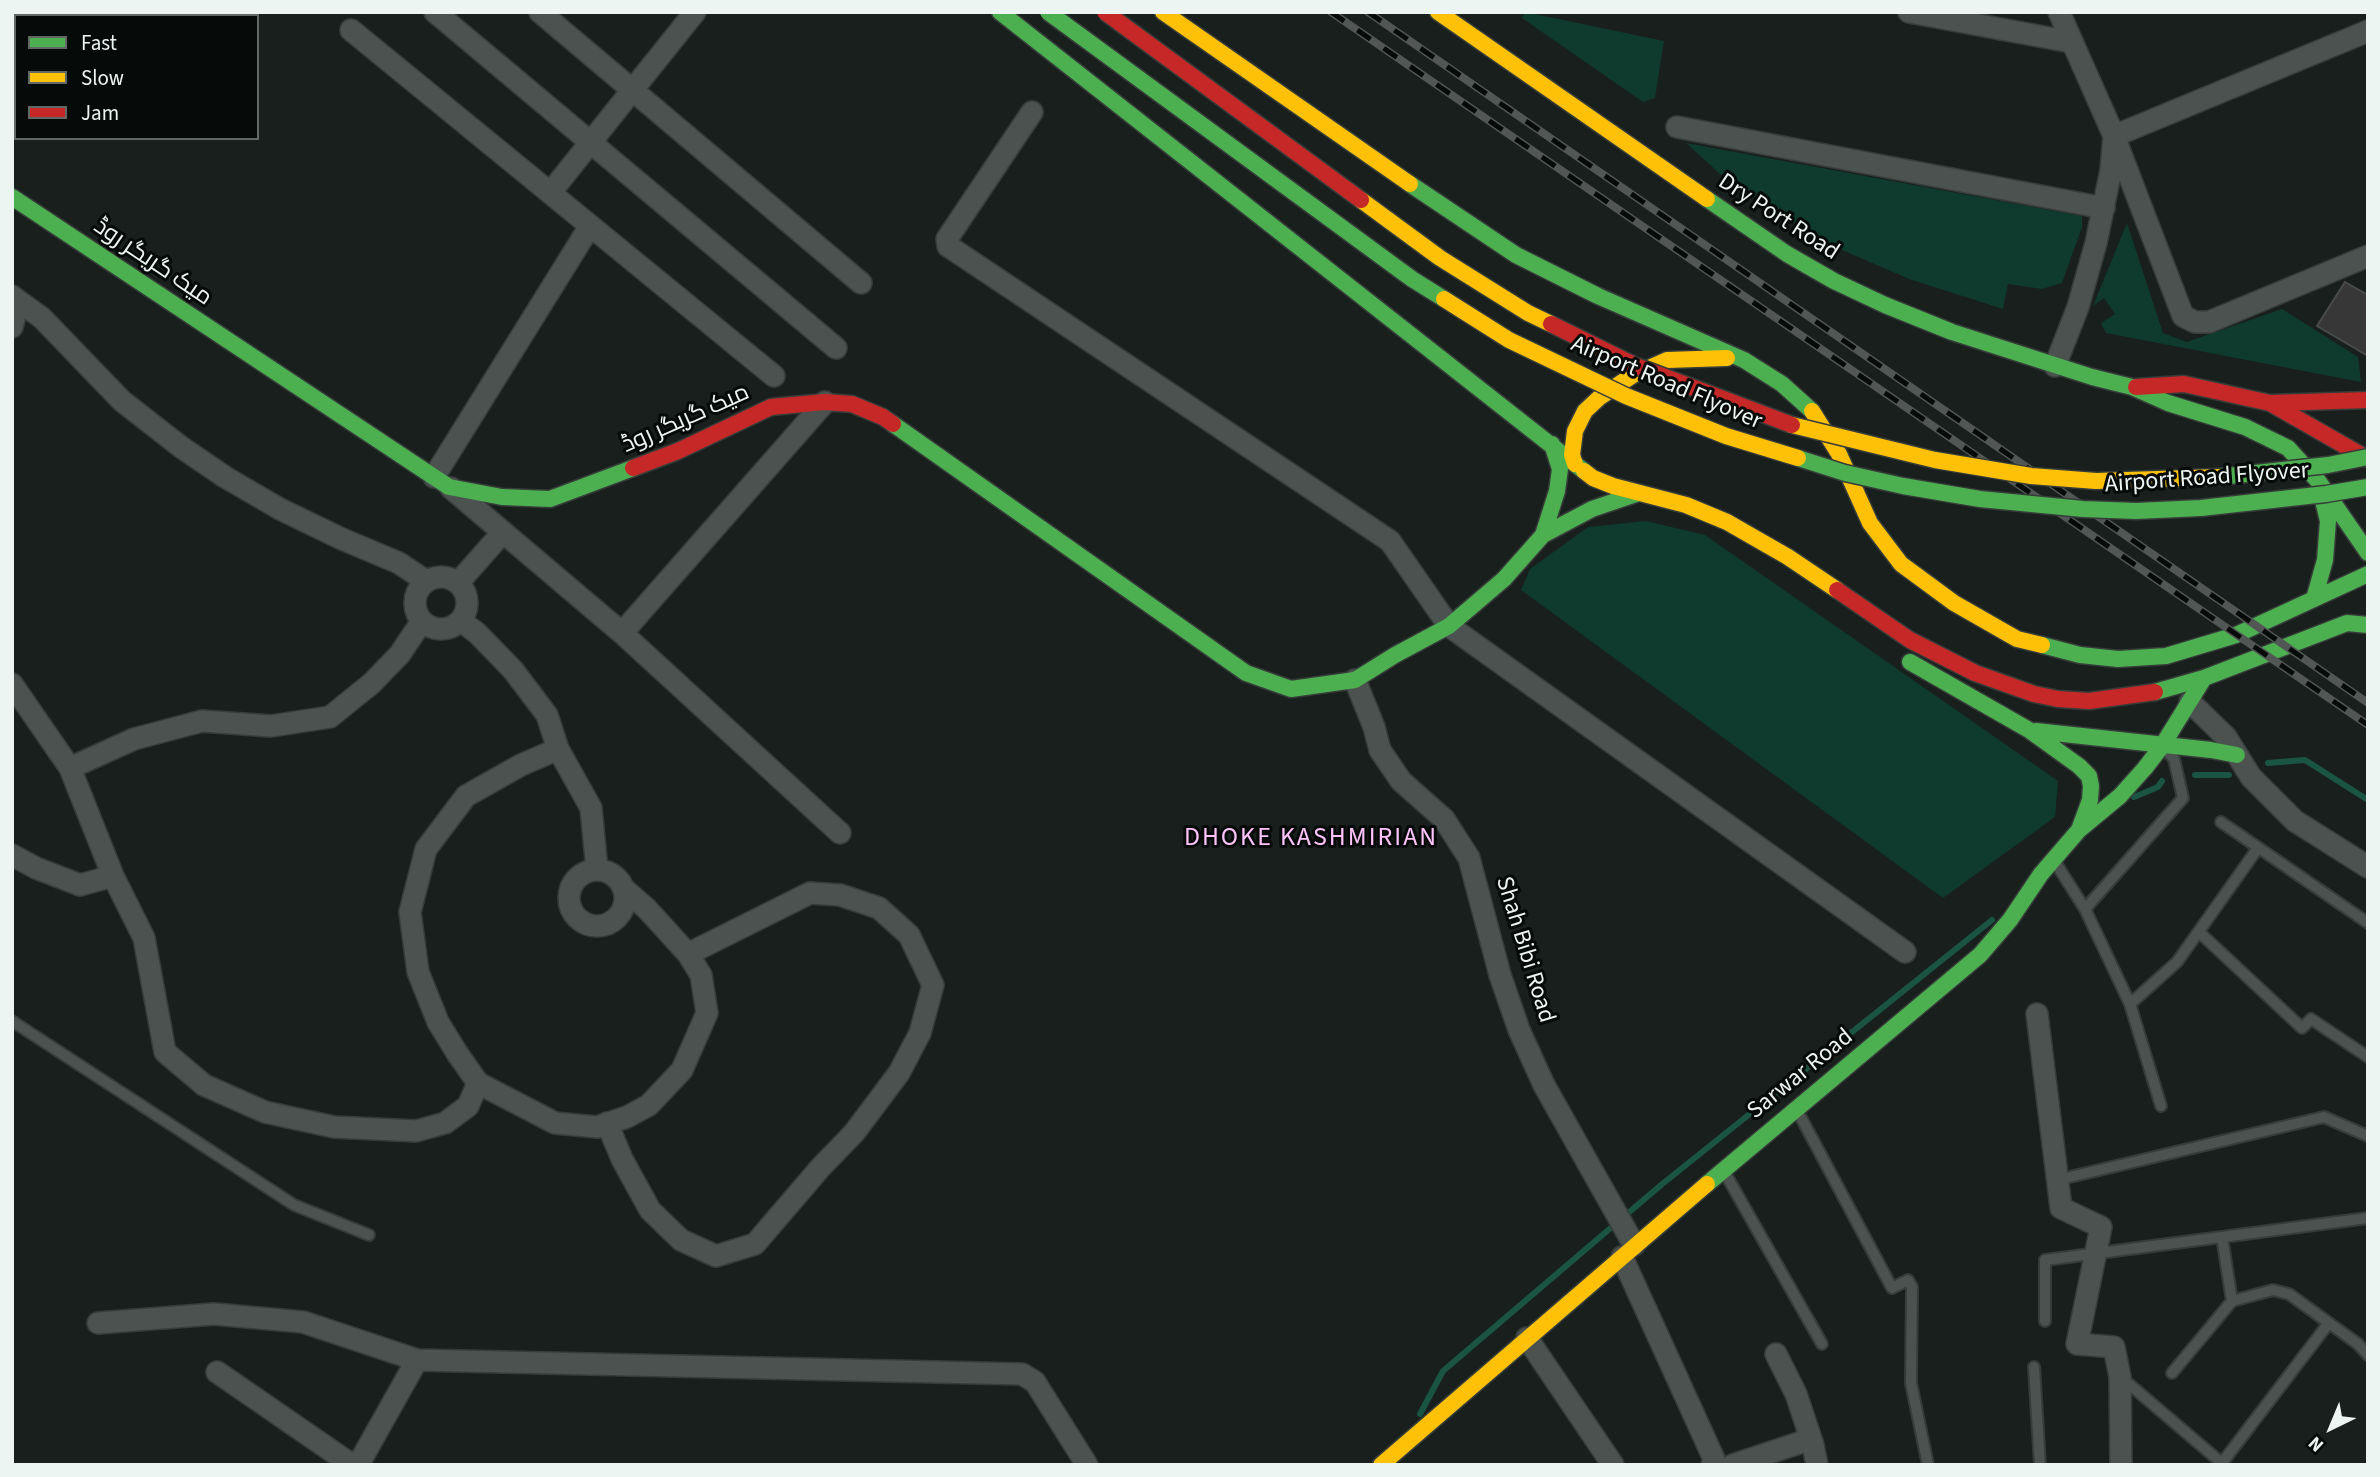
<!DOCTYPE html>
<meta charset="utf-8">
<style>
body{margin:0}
#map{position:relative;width:2380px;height:1477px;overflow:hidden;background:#191f1d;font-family:"Source Sans 3",sans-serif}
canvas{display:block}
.frame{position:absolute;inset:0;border:14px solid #ecf5f1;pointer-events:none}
.legend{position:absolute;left:14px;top:14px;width:245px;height:126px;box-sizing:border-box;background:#060a09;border:2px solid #626866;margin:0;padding:9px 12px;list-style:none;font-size:21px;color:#ecf5f1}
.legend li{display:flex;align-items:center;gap:14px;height:35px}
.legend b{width:35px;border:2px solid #626866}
.north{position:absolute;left:2296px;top:1393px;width:70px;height:70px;-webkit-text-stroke:5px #060a09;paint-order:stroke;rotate:223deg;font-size:19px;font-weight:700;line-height:28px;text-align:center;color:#ecf5f1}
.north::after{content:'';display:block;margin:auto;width:24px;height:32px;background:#ecf5f1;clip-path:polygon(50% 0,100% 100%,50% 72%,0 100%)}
</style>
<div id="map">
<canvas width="2380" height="1477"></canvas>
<div class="frame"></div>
<ul class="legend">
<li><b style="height:9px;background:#4caf50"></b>Fast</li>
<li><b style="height:9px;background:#ffc107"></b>Slow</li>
<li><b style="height:9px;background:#c62828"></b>Jam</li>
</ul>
<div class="north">N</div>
</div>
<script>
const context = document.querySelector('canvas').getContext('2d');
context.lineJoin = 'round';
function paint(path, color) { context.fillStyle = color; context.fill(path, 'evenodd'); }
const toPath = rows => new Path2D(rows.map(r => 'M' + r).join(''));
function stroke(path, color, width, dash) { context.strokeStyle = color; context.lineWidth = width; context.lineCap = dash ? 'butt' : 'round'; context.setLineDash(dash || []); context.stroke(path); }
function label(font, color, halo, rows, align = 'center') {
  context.font = font + ' "Source Sans 3",Cairo,sans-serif'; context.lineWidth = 6; context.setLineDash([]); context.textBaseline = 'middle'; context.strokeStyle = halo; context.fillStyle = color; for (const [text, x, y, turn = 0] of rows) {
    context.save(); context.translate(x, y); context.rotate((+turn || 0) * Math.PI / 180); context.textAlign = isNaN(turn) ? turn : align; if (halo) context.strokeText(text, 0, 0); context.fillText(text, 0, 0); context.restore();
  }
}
paint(toPath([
 [1525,12,1664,41,1655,98,1643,102,1522,18],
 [1686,143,2082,216,2082,227,2062,283,2042,289,2008,284,2003,309,1909,279,1819,240,1720,174],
 [2127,223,2163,333,2187,342,2282,309,2358,357,2361,382,2106,333,2101,323,2115,314,2104,298,2093,306],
 [1646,521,1705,535,2058,781,2055,817,1943,898,1521,590,1530,569,1588,527]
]), '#0f3a2e');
stroke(toPath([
 [2268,763,2305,760,2368,800],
 [2195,775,2229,775],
 [2134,797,2158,787,2162,781],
 [1420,1414,1443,1371,1661,1185,1992,920]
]), '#1a5443', 6);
const building = toPath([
 [2345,282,2368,295,2368,356,2317,326,2345,282]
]);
paint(building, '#373738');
stroke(building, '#4a4b4c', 2);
const lane = toPath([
 [2221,822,2368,923],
 [2055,862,2085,909,2130,1004,2161,1106],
 [2085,909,2183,798,2174,759,2166,750],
 [2199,932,2302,1028,2311,1019,2368,1057],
 [2130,1004,2177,962,2258,848],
 [12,1021,294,1205,369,1235],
 [1797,1110,1892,1288,1908,1280,1912,1287,1911,1383,1928,1465],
 [1725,1173,1822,1344],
 [2057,1180,2324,1117,2368,1136],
 [2222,1237,2232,1301],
 [2045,1321,2045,1260,2368,1218],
 [2034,1367,2040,1465],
 [2172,1373,2232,1301,2273,1290,2289,1294,2358,1344,2368,1355],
 [2122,1378,2224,1465],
 [2222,1463,2328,1324]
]);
const street = toPath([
 [435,12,836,348],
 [540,12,861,283],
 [1909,12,2071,42],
 [2059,12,2114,136,2183,316,2195,322,2209,322,2368,256],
 [351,30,774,376],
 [1032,112,947,239,948,246,1390,541,1449,626,1905,952],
 [1677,127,2104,208],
 [550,193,695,12],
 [12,296,16,311,12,327],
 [13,297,42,318,122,401,181,447,225,477,280,509,342,539,399,563,426,581],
 [2055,366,2078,307,2096,243,2111,170,2114,136,2368,31],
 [434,477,590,226],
 [451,488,622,633,840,833],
 '415 603a26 26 0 1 1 52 0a26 26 0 1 1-52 0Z',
 [458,583,503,532],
 [461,621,477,633,513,670,547,715,558,749,591,808,597,870],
 [622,633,825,402],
 [1355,680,1374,727,1380,750,1401,781,1444,819,1469,858,1500,975,1519,1030,1544,1085,1634,1245],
 [12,684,70,768,113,876,144,938,165,1052,204,1085,265,1112,334,1127,416,1131,445,1123,468,1106,478,1083],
 [2190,702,2226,737,2251,777,2295,821,2368,867],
 [558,749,521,765,466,796,426,849,410,912,418,972,438,1022,457,1053,478,1083,555,1123,597,1127,627,1117,649,1105,682,1070,707,1013,701,975,688,954,647,909,623,888],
 [70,768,134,739,202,721,271,726,330,717,372,683,400,654,422,621],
 [12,855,36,868,80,885,113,876],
 '569 898a28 28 0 1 1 56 0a28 28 0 1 1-56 0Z',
 [2037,1014,2061,1208,2101,1227,2077,1344,2114,1347,2120,1377,2121,1465],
 [607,1123,622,1159,650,1210,681,1240,716,1256,755,1244,821,1167,854,1133,899,1073,920,1033,933,985,909,935,879,908,840,895,810,893,688,954],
 [1622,1257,1714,1459,1712,1465],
 [98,1323,214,1314,303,1322,417,1360,1022,1374,1035,1382,1087,1465],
 [1527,1338,1613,1465],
 [1776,1354,1796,1394,1813,1445,1817,1465],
 [217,1372,352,1465],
 [358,1465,417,1360],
 [1733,1465,1811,1439]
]);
const fast = toPath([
 [1000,12,1584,471],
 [1410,184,1516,255,1598,296,1744,360,1782,384,1812,411],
 [12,197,449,487,502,497,550,499,633,468],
 [1707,199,1787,254,1834,281,1885,305,1952,332,2092,377,2132,387,2168,403,2245,427,2288,448,2319,482,2368,553],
 [893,424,1246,673,1291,689,1355,680,1395,655,1449,626,1504,579,1543,535,1592,509,1639,493],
 [1543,535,1557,491,1560,469,1552,444],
 [2314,599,2325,560,2328,521,2321,492],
 [2042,645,2080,655,2118,659,2166,656,2236,635,2368,574],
 [1910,662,2029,730,2079,766,2089,776,2091,786,2090,800,2079,830],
 [2155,692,2204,678,2347,623,2368,625],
 [2036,731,2211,750,2237,755],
 [1707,1184,1980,955,2010,920,2041,874,2079,830,2120,796,2145,768,2162,746,2204,678]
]);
const slow = toPath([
 [1163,12,1410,184],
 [1438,12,1707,199],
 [1812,411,1839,454,1870,523,1901,564,1954,603,2017,639,2042,645],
 [1575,464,1572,455,1575,431,1585,411,1600,397,1633,375,1667,360,1727,358],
 [1584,471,1593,478,1613,486,1686,505,1727,522,1788,557,1837,590],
 [1381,1465,1707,1184]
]);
const jam = toPath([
 [2136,387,2184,384,2270,403,2368,459],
 [2270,403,2368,400],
 [633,468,678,451,771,407,825,402,852,404,883,417,893,424],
 [1837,590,1910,640,1975,673,2034,694,2058,699,2089,701,2155,692]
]);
stroke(lane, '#363c39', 14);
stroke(street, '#363c39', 24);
stroke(fast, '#363c39', 19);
stroke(slow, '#363c39', 19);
stroke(jam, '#363c39', 19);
stroke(lane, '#4c5250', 10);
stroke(street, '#4c5250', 21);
stroke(fast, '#4caf50', 16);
stroke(slow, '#ffc107', 16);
stroke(jam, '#c62828', 16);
const rail = toPath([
 [1331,12,2368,725],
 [1368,12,2368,703]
]);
stroke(rail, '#525755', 8);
stroke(rail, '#060a09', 5, [16]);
const fastBridge = toPath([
 [1048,12,1412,279,1444,299],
 [1798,458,1845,473,1903,486,1980,499,2083,509,2136,511,2201,508,2326,494,2368,487],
 [2219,477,2328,465,2368,457]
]);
const slowBridge = toPath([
 [1361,200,1440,258,1528,313,1551,324],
 [1444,299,1509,340,1626,396,1726,436,1798,458],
 [1792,425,1935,460,2031,476,2096,481,2219,477]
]);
const jamBridge = toPath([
 [1105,12,1361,200],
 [1551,324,1636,366,1792,425]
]);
stroke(fastBridge, '#363c39', 19, []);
stroke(slowBridge, '#363c39', 19, []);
stroke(jamBridge, '#363c39', 19, []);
stroke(fastBridge, '#4caf50', 16);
stroke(slowBridge, '#ffc107', 16);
stroke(jamBridge, '#c62828', 16);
label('24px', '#ecf5f1', '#060a09', [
 ["Dry Port Road",1778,218,33],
 ["میک گریگر روڈ",152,263,34],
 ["Airport Road Flyover",1666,384,23],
 ["میک گریگر روڈ",686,420,-24],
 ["Airport Road Flyover",2207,479,-4],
 ["Shah Bibi Road",1524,950,73],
 ["Sarwar Road",1801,1075,-39]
]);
context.letterSpacing = '2px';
label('26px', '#fec2fb', '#060a09', [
 ["DHOKE KASHMIRIAN",1311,839]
]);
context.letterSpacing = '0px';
</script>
